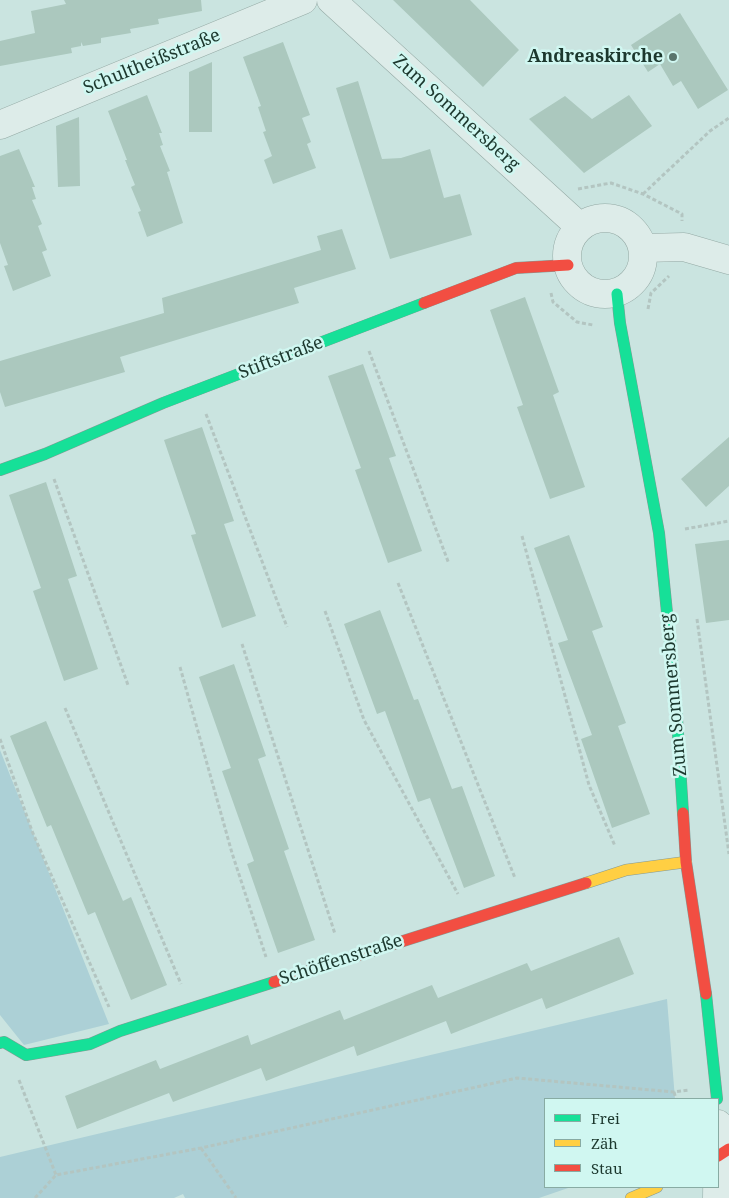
<!DOCTYPE html>
<meta charset="utf-8">
<style>
body{margin:0}
#map{position:relative;width:729px;height:1198px;overflow:hidden;background:#cae4e0;font-family:"Noto Serif",serif}
canvas{display:block}
.legend{position:absolute;left:544px;top:1098px;width:175px;height:90px;box-sizing:border-box;background:#d0f7f1;border:1px solid #88aba3;margin:0;padding:6px 9px;list-style:none;font-size:15px;color:#1c382e}
.legend li{display:flex;align-items:center;gap:10px;height:25px}
.legend b{width:25px;border:1px solid #88aba3}
</style>
<div id="map">
<canvas width="729" height="1198"></canvas>
<ul class="legend">
<li><b style="height:6px;background:#16e098"></b>Frei</li>
<li><b style="height:6px;background:#ffcf43"></b>Zäh</li>
<li><b style="height:6px;background:#f24e42"></b>Stau</li>
</ul>
</div>
<script>
const context = document.querySelector('canvas').getContext('2d');
context.lineJoin = 'round';
function paint(path, color) { context.fillStyle = color; context.fill(path, 'evenodd'); }
const toPath = rows => new Path2D(rows.map(r => 'M' + r).join(''));
function stroke(path, color, width, dash) { context.strokeStyle = color; context.lineWidth = width; context.lineCap = dash ? 'butt' : 'round'; context.setLineDash(dash || []); context.stroke(path); }
function label(font, color, halo, rows, align = 'center') {
  context.font = font + ' "Noto Serif",serif'; context.lineWidth = 5; context.setLineDash([]); context.textBaseline = 'middle'; context.strokeStyle = halo; context.fillStyle = color; for (const [text, x, y, turn = 0] of rows) {
    context.save(); context.translate(x, y); context.rotate((+turn || 0) * Math.PI / 180); context.textAlign = isNaN(turn) ? turn : align; if (halo) context.strokeText(text, 0, 0); context.fillText(text, 0, 0); context.restore();
  }
}
paint(toPath([
 [0,750,109,1024,24,1045,0,1015],
 [667,999,675,1099,545,1099,545,1187,571,1187,539,1198,185,1198,183,1194,174,1198,0,1198,0,1157]
]), '#acd0d6');
paint(toPath([
 [64,0,201,0,202,11,158,19,159,24,130,29,131,33,101,38,101,43,83,46,81,42,81,46,71,48,72,53,0,66,0,41,35,33,31,11,66,4],
 [393,0,470,0,519,50,483,87],
 [680,13,728,90,698,109,681,81,673,86,660,64,648,72,631,45],
 [283,42,310,115,302,118,311,142,307,144,316,168,273,184,264,160,272,156,263,132,266,131,258,107,261,106,243,57],
 [212,62,212,132,189,132,189,72],
 [358,81,382,159,401,158,430,149,444,198,460,194,472,235,390,259,336,88],
 [147,95,162,133,159,133,163,145,160,146,170,171,167,172,183,223,147,237,138,212,141,211,131,187,135,185,125,160,127,160,108,111],
 [629,95,652,126,584,173,529,119,565,96,592,119],
 [79,117,80,186,58,187,56,126],
 [19,149,35,187,32,187,36,199,32,200,42,224,38,226,47,250,42,252,51,276,13,291,4,266,8,265,0,243,0,156],
 [342,229,356,269,294,288,299,303,120,357,125,372,5,407,0,392,0,361,164,313,162,298,321,250,317,236],
 [525,297,559,392,553,395,585,487,550,499,517,407,523,405,490,310],
 [363,364,396,456,389,458,422,551,388,563,355,470,361,468,328,376],
 [202,427,234,521,224,524,256,616,222,628,191,535,196,534,164,440],
 [729,437,729,486,706,507,681,479],
 [46,482,77,576,68,579,98,669,64,681,33,591,41,588,9,495],
 [569,535,603,627,592,631,626,723,618,726,650,814,612,828,581,739,592,735,558,643,568,640,534,548],
 [729,540,729,620,706,623,695,544],
 [380,610,414,700,418,699,452,789,462,786,495,876,464,888,430,798,418,802,385,711,377,714,344,624],
 [234,664,266,756,258,759,289,849,284,851,315,940,278,953,247,864,254,861,222,771,231,768,199,677],
 [46,721,123,901,131,897,167,985,131,1000,95,912,88,915,51,825,47,827,10,736],
 [619,937,634,974,546,1009,542,998,451,1034,446,1021,357,1056,354,1046,266,1081,261,1068,173,1102,169,1093,77,1129,65,1096,156,1060,160,1069,248,1035,251,1045,340,1010,344,1020,432,985,438,998,527,963,531,971]
]), '#abc8be');
const street = toPath([
 [331,0,580,227],
 [0,125,303,0],
 '567 256a38 38 0 1 1 76 0a38 38 0 1 1-76 0Z',
 [644,248,684,247,729,260],
 [717,1198,718,1124]
]);
const fast = toPath([
 [617,294,620,323,659,533,676,702,683,813],
 [0,470,45,454,163,403,424,303],
 [706,994,717,1099],
 [0,1043,4,1042,26,1055,90,1044,120,1031,274,982]
]);
const slow = toPath([
 [586,883,626,870,686,862],
 [631,1198,657,1187]
]);
const jam = toPath([
 [424,303,516,268,568,265],
 [683,813,686,862,706,994],
 [274,982,586,883],
 [718,1156,729,1149]
]);
stroke(street, '#94a9a4', 29);
stroke(fast, '#849994', 12);
stroke(slow, '#849994', 12);
stroke(jam, '#849994', 12);
stroke(toPath([
 [578,189,611,183,643,194,682,214,682,221],
 [643,194,710,131,729,118],
 [551,293,553,302,577,322,593,325],
 [648,309,651,293,669,276],
 [369,351,449,564],
 [206,414,287,627],
 [54,479,128,685],
 [685,529,729,521],
 [522,536,589,785,615,846],
 [398,583,515,878],
 [325,611,364,720,458,894],
 [697,619,729,854],
 [242,644,335,934],
 [180,667,232,853,266,957],
 [65,708,181,984],
 [0,739,32,831,109,1007],
 [19,1080,56,1175],
 [674,1092,676,1099],
 [201,1148,236,1198],
 [35,1198,56,1175,201,1148,517,1078,674,1092,689,1090]
]), '#b3c5c1', 3, [4, 2.5]);
stroke(street, '#ddece9', 28);
stroke(fast, '#16e098', 11);
stroke(slow, '#ffcf43', 11);
stroke(jam, '#f24e42', 11);
for (const [x, y, r, color] of [
 [673,57,5,"#59746c"]
]) { const dot = new Path2D(); dot.arc(x, y, r, 0, 2 * Math.PI); context.fillStyle = color; context.fill(dot); stroke(dot, '#d0f7f1', 2); }
label('bold 18px', '#1c382e', '#d0f7f1', [
 ["Andreaskirche",663,57]
], 'right');
label('18px', '#1c382e', '#d0f7f1', [
 ["Schultheißstraße",152,62,-22],
 ["Zum Sommersberg",456,113,42],
 ["Stiftstraße",281,358,-21],
 ["Zum Sommersberg",674,695,-95],
 ["Schöffenstraße",341,960,-18]
]);
</script>
